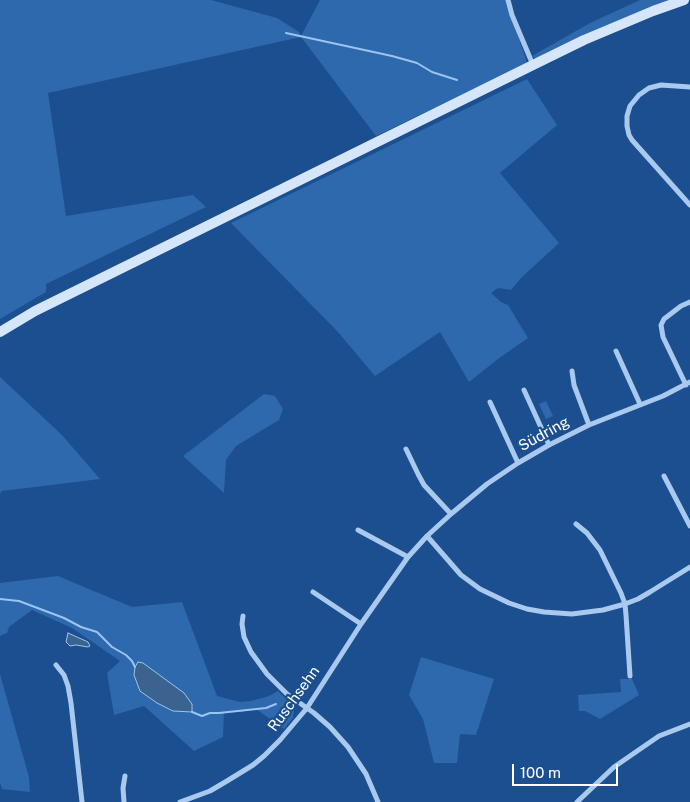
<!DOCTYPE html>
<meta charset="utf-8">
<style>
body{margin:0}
#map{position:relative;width:690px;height:802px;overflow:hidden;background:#1b4f8f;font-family:"Public Sans",sans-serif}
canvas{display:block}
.scale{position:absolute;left:512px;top:764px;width:106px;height:22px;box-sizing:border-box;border:2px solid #fff;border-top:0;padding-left:6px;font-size:15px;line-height:18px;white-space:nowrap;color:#fff;-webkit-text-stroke:4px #1b4f8f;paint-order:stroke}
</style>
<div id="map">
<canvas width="690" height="802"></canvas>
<div class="scale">100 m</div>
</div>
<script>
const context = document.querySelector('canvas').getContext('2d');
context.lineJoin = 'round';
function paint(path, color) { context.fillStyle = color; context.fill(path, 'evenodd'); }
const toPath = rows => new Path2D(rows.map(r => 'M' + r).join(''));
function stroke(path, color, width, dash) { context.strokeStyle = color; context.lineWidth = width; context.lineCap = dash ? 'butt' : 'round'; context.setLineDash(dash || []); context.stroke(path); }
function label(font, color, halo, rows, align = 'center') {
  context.font = font + ' "Public Sans",sans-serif'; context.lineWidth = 4.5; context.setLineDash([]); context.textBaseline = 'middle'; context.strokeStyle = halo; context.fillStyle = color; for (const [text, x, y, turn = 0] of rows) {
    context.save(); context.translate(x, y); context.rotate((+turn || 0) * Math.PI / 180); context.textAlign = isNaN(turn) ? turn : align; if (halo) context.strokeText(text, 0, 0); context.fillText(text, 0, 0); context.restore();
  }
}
paint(toPath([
 [0,0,211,0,277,18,299,32,301,36,320,0,506,0,527,63,376,136,301,37,48,93,66,216,193,195,206,207,46,284,46,292,0,319],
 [640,0,674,0,536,59,532,56,590,23],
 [527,79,557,125,500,173,559,243,521,278,511,290,498,288,491,293,501,302,508,305,528,338,498,359,469,382,440,332,375,376,337,331,231,223],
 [0,377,62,435,100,479,2,491,0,494],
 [264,394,275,396,283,409,279,420,236,446,226,460,224,493,183,456],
 [546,401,553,416,546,419,539,404],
 [58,576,132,607,182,602,217,696,240,702,251,701,269,696,278,691,291,704,294,710,293,718,284,729,256,709,241,712,224,712,223,737,194,751,144,706,114,715,107,673,120,661,72,628,32,610,9,627,7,633,0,636,0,583],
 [421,657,494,679,476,735,460,734,457,763,434,763,423,719,409,695],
 [0,674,29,777,30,792,2,789,0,783],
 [620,679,632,679,639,695,600,719,585,711,579,711,578,695,621,692]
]), '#2e69ad');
const water = toPath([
 [68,633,88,642,90,646,88,647,76,645,70,646,66,642,68,633],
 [138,662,143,663,184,693,192,704,192,712,173,711,157,703,140,691,134,675,135,667,138,662]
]);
paint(water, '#3c6290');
stroke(water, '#9cc4f0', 1);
stroke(toPath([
 [286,33,392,56,417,63,432,72,457,80],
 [0,599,19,601,64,618,81,627,97,632,112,647,126,655,132,661,135,667],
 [192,712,202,716,210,713,219,713,266,708,276,704]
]), '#9cc4f0', 2);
stroke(toPath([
 [508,0,512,15,533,65],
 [690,87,661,85,649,88,639,95,630,106,627,116,627,126,629,135,632,140,690,205],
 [616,351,640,404],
 [572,371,574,385,589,425],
 [686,385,663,337,661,325,664,319,681,306,690,302],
 [524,390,549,445],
 [490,402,518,463],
 [406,449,418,474,424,485,451,514],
 [664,476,690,526],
 [576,524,587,533,600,550,621,593,625,604,626,615,630,676],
 [358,530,408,557],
 [427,536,461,575,480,589,509,603,527,609,544,612,572,614,603,610,625,604,638,599,650,592,690,567],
 [313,592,361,624],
 [243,616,242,624,244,637,251,652,267,674,287,694,314,713,330,727,348,747,366,774,378,802],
 [56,665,64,675,68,686,71,703,82,802],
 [124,802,123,788,125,776],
 [180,802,210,791,227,781,253,765,264,756,280,740,307,708,361,624,408,557,427,536,451,514,487,484,518,463,549,445,589,425,663,396,690,382],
 [577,802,614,767,659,736,690,724]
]), '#a9c9ee', 5);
stroke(toPath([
 [0,332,35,311,533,65,584,40,653,11,684,0]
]), '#d6e6fa', 10);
label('15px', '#fff', '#1b4f8f', [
 ["Südring",544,434,-29],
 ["Ruschsehn",294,699,-54]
]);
</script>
